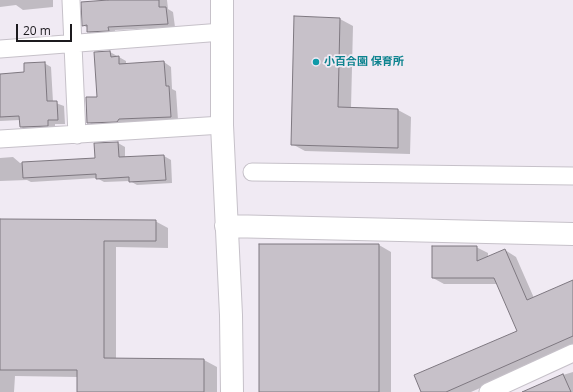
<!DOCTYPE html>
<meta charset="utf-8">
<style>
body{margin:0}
#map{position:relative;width:573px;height:392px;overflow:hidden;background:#f0eaf3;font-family:"Open Sans",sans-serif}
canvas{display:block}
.scale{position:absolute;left:16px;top:24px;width:56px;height:18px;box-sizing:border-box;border:2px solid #1c1a1e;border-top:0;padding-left:5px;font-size:12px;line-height:14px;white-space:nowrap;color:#1c1a1e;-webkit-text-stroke:3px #f0eaf3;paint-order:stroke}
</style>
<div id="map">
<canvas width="573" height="392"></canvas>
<div class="scale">20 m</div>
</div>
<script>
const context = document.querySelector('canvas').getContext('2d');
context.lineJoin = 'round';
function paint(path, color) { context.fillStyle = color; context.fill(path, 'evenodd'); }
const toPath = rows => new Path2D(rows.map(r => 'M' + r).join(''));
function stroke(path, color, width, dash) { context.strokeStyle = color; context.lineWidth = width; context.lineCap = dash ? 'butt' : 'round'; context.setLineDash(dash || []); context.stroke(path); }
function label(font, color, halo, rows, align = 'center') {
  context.font = font + ' "Open Sans","Noto Sans JP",sans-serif'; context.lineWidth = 3.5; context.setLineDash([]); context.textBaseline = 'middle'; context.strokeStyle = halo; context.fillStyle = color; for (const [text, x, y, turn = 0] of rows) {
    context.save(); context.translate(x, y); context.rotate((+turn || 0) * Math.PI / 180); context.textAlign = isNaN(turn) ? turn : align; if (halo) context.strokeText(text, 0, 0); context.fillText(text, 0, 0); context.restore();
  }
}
paint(toPath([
 [0,0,53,0,53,7,23,10,16,5,0,7],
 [117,0,167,0,168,9,173,12,175,27,115,30,115,34,96,36,88,32,88,28,83,25],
 [340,19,353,26,351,108,398,110,411,117,410,154,305,151,292,144],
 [110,52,126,61,126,64,164,62,171,67,172,89,176,91,178,120,96,127,88,122,98,98],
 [44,63,51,67,53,102,64,106,65,124,55,124,55,129,28,131,21,127,20,120,0,121,0,75,25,73],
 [118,143,125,147,125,158,164,156,171,160,172,183,137,185,130,181,104,182,97,178,31,182,27,180,0,181,0,158,13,157,20,163,96,158],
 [0,220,155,221,168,228,168,248,116,247,116,359,204,360,217,367,217,392,78,392,78,377,15,376,14,392,0,392],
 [379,245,391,252,391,392,260,392],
 [476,247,488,253,488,257,505,250,516,257,534,298,573,281,573,347,471,392,422,392,518,331,497,284,444,284,433,278],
 [573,372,573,392,528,392,563,375]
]), '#0003');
const building = toPath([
 [108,0,159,0,159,7,166,7,168,24,108,27,109,31,87,32,87,25,82,26,81,2,108,0],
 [294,16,340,18,338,107,398,109,398,148,291,145,294,16],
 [110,51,111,57,119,56,119,64,164,61,166,86,169,86,171,117,119,119,117,122,87,123,86,97,97,97,94,52,110,51],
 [45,62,47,101,57,101,58,120,48,120,48,126,20,127,19,116,0,117,0,74,24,72,24,63,45,62],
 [118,142,119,157,164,155,166,180,129,182,129,177,96,179,96,174,23,178,22,162,95,158,94,143,118,142],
 [0,219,156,220,156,241,104,241,104,358,204,359,204,392,77,392,77,370,0,370,0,219],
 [259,244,379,244,379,392,259,392,259,244],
 [432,246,477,246,477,261,505,249,527,300,573,280,573,336,446,392,421,392,414,375,517,331,494,278,432,278,432,246],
 [563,374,571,392,522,392,563,374]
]);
paint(building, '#c7c1c9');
stroke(building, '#7e7880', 1);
const minor = toPath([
 [71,0,77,135],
 [0,49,222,32],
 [0,139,222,125],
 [252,172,573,176],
 [488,392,573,353]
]);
const tertiary = toPath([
 [222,0,222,125,231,315,232,392],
 [226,226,573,234]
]);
stroke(minor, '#c6c1c9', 19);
stroke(tertiary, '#c6c1c9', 24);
stroke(minor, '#fff', 17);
stroke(tertiary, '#fff', 22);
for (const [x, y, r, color] of [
 [316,62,4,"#0f9aa8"]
]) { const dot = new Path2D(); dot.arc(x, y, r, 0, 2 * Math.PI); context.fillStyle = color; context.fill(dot); stroke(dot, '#f0eaf3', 1.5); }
label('bold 11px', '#0d838f', '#f0eaf3', [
 ["小百合園 保育所",324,62]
], 'left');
</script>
